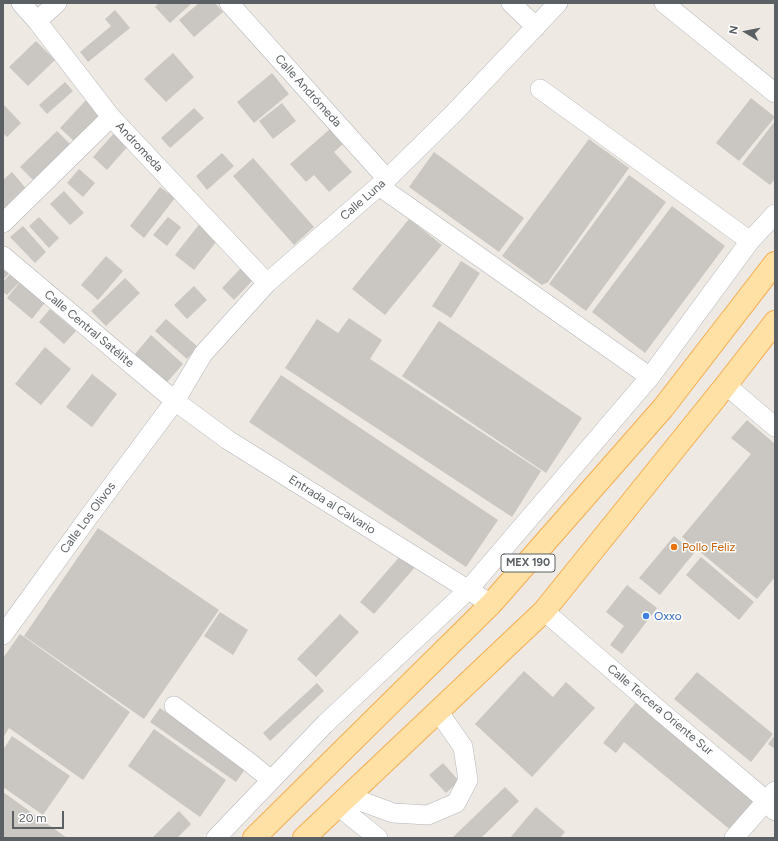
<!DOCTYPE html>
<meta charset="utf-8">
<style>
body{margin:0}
#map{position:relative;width:778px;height:841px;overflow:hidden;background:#eee9e2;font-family:Figtree,sans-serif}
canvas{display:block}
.frame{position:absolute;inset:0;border:4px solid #5a6063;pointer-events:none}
.north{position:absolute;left:726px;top:12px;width:40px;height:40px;-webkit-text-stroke:3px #fff;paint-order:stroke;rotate:280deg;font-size:11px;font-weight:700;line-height:16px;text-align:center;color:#5a6063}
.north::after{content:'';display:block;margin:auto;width:14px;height:18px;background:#5a6063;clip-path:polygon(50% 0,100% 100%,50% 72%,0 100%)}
.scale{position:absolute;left:12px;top:811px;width:52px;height:18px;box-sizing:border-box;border:2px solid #5a6063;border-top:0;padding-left:5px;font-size:12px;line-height:14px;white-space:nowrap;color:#5a6063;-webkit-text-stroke:3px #fff;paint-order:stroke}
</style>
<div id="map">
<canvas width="778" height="841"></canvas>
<div class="frame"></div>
<div class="north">N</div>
<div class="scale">20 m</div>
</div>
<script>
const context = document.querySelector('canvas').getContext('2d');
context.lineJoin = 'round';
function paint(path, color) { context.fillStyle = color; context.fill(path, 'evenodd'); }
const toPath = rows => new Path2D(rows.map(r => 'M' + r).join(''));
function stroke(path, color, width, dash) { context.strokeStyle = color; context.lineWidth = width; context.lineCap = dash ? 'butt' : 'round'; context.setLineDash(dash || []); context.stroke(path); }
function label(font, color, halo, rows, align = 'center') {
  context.font = font + ' Figtree,sans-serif'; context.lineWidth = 3; context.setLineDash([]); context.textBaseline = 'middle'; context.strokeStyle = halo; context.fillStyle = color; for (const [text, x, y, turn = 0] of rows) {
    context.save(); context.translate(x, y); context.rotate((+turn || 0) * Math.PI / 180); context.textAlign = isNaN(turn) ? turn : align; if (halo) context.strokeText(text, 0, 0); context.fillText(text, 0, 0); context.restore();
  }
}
paint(toPath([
 [159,3,192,3,170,23,155,7],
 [199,3,215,3,223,12,194,37,179,20],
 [115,10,130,28,88,62,80,52,111,26,105,19],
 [36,41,55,60,28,86,9,67],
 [173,53,194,77,166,102,144,79],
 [272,73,289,94,254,123,237,102],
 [65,82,73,91,47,114,39,105],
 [751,98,775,117,739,161,716,143],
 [87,99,103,115,76,143,60,128],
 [282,103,296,121,273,139,259,121],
 [4,105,21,123,7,137,3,133,3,106],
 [194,108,204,118,170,148,161,138],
 [775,121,775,179,770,185,742,164],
 [330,129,343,144,334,152,352,172,329,192,314,175,306,182,290,164],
 [57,131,73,147,36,183,20,167],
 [115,132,129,145,107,170,93,157],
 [589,139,629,168,548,282,542,285,502,256],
 [434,152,524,218,499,252,409,187],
 [222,153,234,166,207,190,196,176],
 [253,158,314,227,294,245,233,176],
 [79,169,95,183,83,197,67,183],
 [12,172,29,192,3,216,3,180],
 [629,175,666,202,586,311,549,284],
 [160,187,175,198,144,238,130,226],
 [64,191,84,213,70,225,50,204],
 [672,206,725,246,645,353,592,312],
 [39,217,59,238,49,248,29,226],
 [168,217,181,227,167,246,153,235],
 [409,219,442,245,385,315,352,289],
 [201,222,220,237,194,270,175,255],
 [23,226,46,252,35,263,10,237],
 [106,256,123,271,98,300,81,285],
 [461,261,480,273,451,318,432,306],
 [3,263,11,271,3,280],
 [241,268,253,280,234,300,222,288],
 [12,272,21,280,7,295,3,292,3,282],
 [125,278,140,293,106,326,91,311],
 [22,279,47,300,32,319,7,298],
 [194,286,207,300,187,319,174,305],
 [50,309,76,331,64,344,39,322],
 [349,318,382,340,370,359,541,471,512,517,285,368,317,319,338,333],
 [166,319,198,347,187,359,155,331],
 [439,321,582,418,546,473,402,376],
 [151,335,183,364,162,388,130,360],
 [45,347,71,369,41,405,15,384],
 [92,374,117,394,92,427,66,407],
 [281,375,498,520,466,567,249,422],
 [747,420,775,444,775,577,757,599,682,537,751,454,731,438],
 [98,528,219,610,144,719,24,636],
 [674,536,694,553,660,595,639,578],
 [402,554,416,566,374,614,360,602],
 [701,557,754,602,739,620,686,575],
 [627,585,657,608,622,654,610,645,624,626,606,612],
 [220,612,248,630,233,655,204,636],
 [340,614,359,632,316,677,297,659],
 [20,634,130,712,83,780,9,728,3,738,3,658],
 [524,671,553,697,566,682,595,708,532,777,475,724],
 [697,672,773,734,751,762,674,699],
 [317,683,324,691,270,741,263,733],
 [637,701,758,801,733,832,624,742,616,753,603,743],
 [160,708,246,768,236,782,150,722],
 [154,729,226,780,200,817,128,766],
 [775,735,775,749,768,744],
 [12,736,70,776,43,815,3,787,3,750],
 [443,763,459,781,446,793,429,775],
 [505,787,519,801,481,838,452,838],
 [3,792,67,838,3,838],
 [536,807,565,832,560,838,510,838],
 [179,811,191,824,177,838,152,838]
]), '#cac6c1');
const minor = toPath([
 [21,3,37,21,111,117,267,283],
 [229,3,387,179],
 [511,3,536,27],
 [664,3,775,93],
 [37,21,57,3],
 [540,89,750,241],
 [379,186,650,377],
 [3,223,111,117],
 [3,256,175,401,228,440,491,604],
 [726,385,775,427],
 [544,611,660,711,767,801,775,811],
 [3,635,90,515,175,401,203,354,267,283,387,179,453,114,558,3],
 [174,706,249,762,271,780],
 [347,796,393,813,428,815,456,803,468,780,463,747,438,711],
 [338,806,378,838],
 [216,838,325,724,468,590,650,377,750,241,775,214],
 [734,838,775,791]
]);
const major = toPath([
 [254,838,491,604,663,408,775,263],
 [304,838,544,611,726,385,775,322]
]);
stroke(minor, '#b3b6ba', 20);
stroke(major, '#f5ac53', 24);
stroke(minor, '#fff', 19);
stroke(major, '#ffe1a5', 22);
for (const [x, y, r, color] of [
 [674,547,4,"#e8710a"],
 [646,616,4,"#3f7fe0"]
]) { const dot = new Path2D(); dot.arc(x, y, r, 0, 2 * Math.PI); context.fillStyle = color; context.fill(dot); stroke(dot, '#fff', 1.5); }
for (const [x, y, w] of [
 [528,563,54]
]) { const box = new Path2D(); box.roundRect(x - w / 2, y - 9, w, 18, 3); context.fillStyle = '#fff'; context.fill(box); stroke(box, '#5a6063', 1); }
label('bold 11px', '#5a6063', null, [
 ["MEX 190",528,563]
]);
label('12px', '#5a6063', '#fff', [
 ["Calle Andrómeda",308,91,48],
 ["Andromeda",139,147,47],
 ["Calle Luna",363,200,-41],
 ["Calle Central Satélite",89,329,40],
 ["Entrada al Calvario",332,505,32],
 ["Calle Los Olivos",88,518,-54],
 ["Calle Tercera Oriente Sur",660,710,40]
]);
label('12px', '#c56008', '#fff', [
 ["Pollo Feliz",682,547]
], 'left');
label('12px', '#366cbe', '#fff', [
 ["Oxxo",654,616]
], 'left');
</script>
